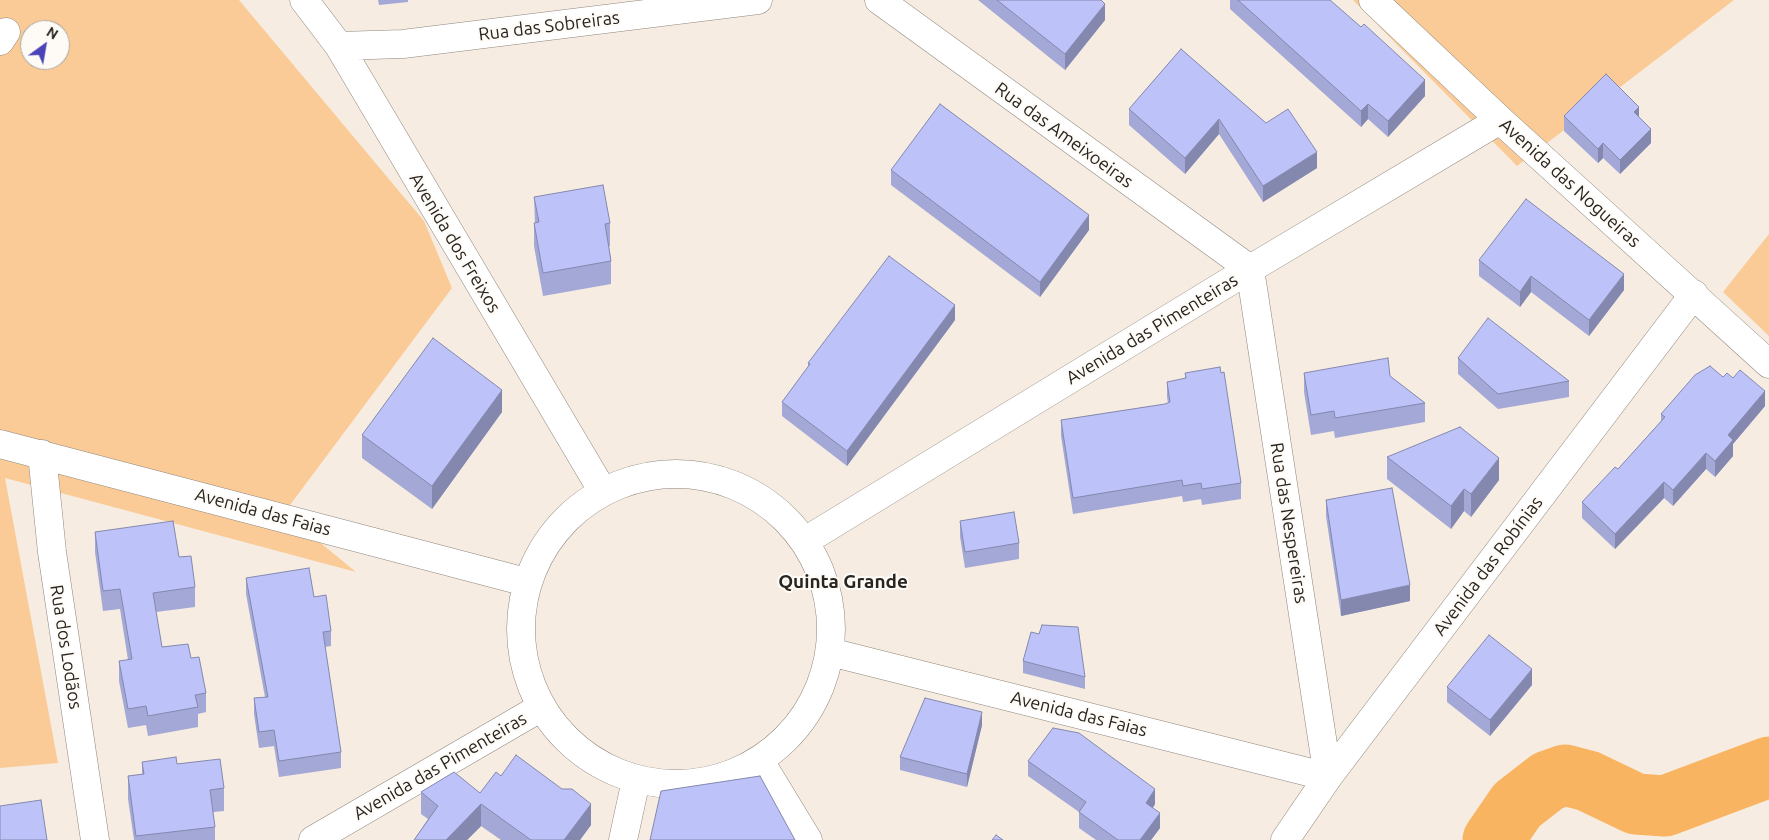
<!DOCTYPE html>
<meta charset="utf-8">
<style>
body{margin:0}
#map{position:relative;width:1769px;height:840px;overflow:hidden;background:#f6ece1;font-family:Ubuntu,sans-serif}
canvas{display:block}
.north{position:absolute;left:20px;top:20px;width:50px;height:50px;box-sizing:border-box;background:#fefbf6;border:1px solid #a8a5a0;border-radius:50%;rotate:32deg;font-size:14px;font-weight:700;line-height:20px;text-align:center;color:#282420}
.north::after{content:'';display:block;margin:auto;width:18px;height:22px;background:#4942b8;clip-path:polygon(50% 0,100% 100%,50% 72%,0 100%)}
</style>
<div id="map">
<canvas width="1769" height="840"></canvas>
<div class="north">N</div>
</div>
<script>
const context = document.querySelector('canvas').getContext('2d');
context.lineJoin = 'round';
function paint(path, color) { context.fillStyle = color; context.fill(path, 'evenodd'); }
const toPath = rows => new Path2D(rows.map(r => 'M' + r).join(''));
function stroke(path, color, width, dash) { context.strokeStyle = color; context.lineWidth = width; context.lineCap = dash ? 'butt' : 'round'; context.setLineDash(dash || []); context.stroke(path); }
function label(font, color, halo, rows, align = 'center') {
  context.font = font + ' Ubuntu,sans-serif'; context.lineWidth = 4; context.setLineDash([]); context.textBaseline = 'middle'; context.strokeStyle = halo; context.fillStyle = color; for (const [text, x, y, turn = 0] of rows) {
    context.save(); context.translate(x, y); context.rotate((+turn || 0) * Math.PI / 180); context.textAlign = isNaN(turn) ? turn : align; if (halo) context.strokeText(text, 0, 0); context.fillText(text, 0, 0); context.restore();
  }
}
paint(toPath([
 [0,0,239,0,424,221,452,288,284,513,356,572,5,478,58,763,0,768],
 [30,30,60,30,60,60,30,60],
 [1353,0,1734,0,1517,166],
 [1769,234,1769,336,1723,292]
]), '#facb96');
stroke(toPath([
 [1493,840,1517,805,1548,781,1565,775,1588,781,1636,804,1665,806,1769,767]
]), '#f8b460', 61);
const minor = toPath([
 [304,0,339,46,602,490],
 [1373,0,1500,120,1769,364],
 [0,41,6,32],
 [339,46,403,44,758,0],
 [0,444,526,582],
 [42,454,52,552,95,840],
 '521 629a155 155 0 1 1 310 0a155 155 0 1 1-310 0Z',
 [805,541,1250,269,1500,120],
 [830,652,1328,777,1250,269,879,0],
 [760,761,808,840],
 [313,840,540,708],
 [623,840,636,780],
 [1285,840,1328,777,1694,294]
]);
stroke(minor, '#90877e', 29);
stroke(minor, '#fff', 28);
paint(toPath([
 [378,0,408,0,408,2,379,5],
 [978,0,1101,0,1105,20,1065,70],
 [1230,0,1330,0,1425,96,1388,137,1368,119,1361,127,1230,9],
 [1181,49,1317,168,1263,202,1219,134,1185,174,1129,125,1129,109],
 [1564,116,1639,117,1651,143,1620,174,1603,158,1598,163,1564,131],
 [891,170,1089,230,1040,297,891,185],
 [534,197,610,223,610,246,609,246,611,261,611,284,543,296,534,246,534,223,535,223],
 [1479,260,1624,290,1589,336,1531,292,1520,307,1479,276],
 [955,320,847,466,782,416,782,402,808,367,808,363],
 [1458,358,1569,381,1569,397,1498,409,1458,374],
 [1185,373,1241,483,1241,499,1202,505,1201,499,1183,502,1182,496,1073,514,1061,436,1061,420,1165,404,1168,403,1167,397,1167,382,1185,379],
 [1304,373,1390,376,1425,403,1425,422,1335,438,1334,431,1311,435,1304,392],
 [1723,377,1765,406,1733,444,1733,456,1715,477,1706,469,1673,506,1664,498,1615,549,1582,518,1582,502,1618,469,1661,421,1661,414],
 [502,412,432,509,362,458,362,435],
 [1387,457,1499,480,1471,517,1464,511,1451,529,1387,479],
 [1326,500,1410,601,1341,616,1326,516],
 [960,521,1019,543,1019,559,965,568,960,537],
 [95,532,179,557,195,587,195,607,156,612,162,647,191,658,206,693,206,712,198,714,198,727,148,736,146,725,128,728,119,681,119,661,128,660,120,609,103,611,95,552],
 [246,578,314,597,331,631,331,646,325,647,341,752,341,768,279,777,274,746,259,748,254,714,254,698,265,697,246,594],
 [1023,661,1085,677,1085,689,1023,673],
 [1532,685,1490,736,1447,702,1447,687],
 [982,725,967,787,900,770,900,757],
 [1028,761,1155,804,1153,808,1160,828,1151,840,1096,840,1079,828,1079,812,1028,776],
 [142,762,224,788,224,811,213,812,215,827,215,840,134,840,128,799,128,776,142,774],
 [501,776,591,825,580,840,501,840,481,826,467,840,414,840,428,819,421,814,421,792,480,793]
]), '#a3a8d6');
paint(toPath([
 [1105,4,1105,20,1065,70,1065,54],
 [1425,80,1425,96,1388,137,1388,121],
 [1368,104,1368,119,1361,127,1361,111],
 [1639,107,1639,121,1634,112],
 [1219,119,1219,134,1185,174,1185,158],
 [1651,129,1651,143,1620,174,1620,160],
 [1603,143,1603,158,1598,163,1598,149],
 [1317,152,1317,168,1263,202,1263,186],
 [1089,215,1089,230,1040,297,1040,282],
 [1624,274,1624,290,1589,336,1589,320],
 [1531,276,1531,292,1520,307,1520,292],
 [955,305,955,320,847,466,847,451],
 [502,390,502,412,432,509,432,486],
 [1765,391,1765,406,1733,444,1733,456,1715,477,1715,461,1728,435],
 [1706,453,1706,469,1673,506,1673,490],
 [1499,458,1499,480,1471,517,1471,494],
 [1664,482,1664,498,1615,549,1615,534],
 [1464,489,1464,511,1451,529,1451,506],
 [1410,585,1410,601,1341,616,1341,600],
 [1532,669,1532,685,1490,736,1490,720],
 [982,712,982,725,967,787,967,774],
 [1155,789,1155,804,1146,818,1146,803],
 [481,804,481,826,467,840,446,840],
 [591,804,591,825,580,840,564,840],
 [1160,813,1160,828,1151,840,1140,840]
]), '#8488ae');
const building = toPath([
 [997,0,1101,0,1105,4,1065,54,997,0],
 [1238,0,1330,0,1361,27,1364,24,1425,80,1388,121,1368,104,1361,111,1238,0],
 [1181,49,1266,123,1288,109,1317,152,1263,186,1219,119,1185,158,1129,109,1181,49],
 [1606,74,1639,107,1634,112,1651,129,1620,160,1603,143,1598,149,1564,116,1606,74],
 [940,104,1089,215,1040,282,891,170,940,104],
 [603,185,610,223,605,224,611,261,543,273,534,223,539,222,534,197,603,185],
 [1526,199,1624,274,1589,320,1531,276,1520,292,1479,260,1526,199],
 [889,256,955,305,847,451,782,402,810,364,808,363,889,256],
 [1488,318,1569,381,1498,394,1458,358,1488,318],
 [433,338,502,390,432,486,362,435,433,338],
 [1388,358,1390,376,1425,403,1335,418,1334,411,1311,415,1304,373,1388,358],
 [1710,366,1723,377,1727,373,1733,378,1740,370,1765,391,1728,435,1733,440,1715,461,1706,453,1673,490,1664,482,1615,534,1582,502,1615,467,1618,469,1665,417,1661,414,1695,375,1710,366],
 [1220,367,1221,373,1224,372,1241,483,1202,489,1201,483,1183,486,1182,480,1073,498,1061,420,1165,404,1170,402,1167,382,1186,378,1185,373,1220,367],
 [1460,427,1499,458,1471,494,1464,489,1451,506,1387,457,1460,427],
 [1392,488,1410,585,1341,600,1326,500,1392,488],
 [1014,512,1019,543,965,552,960,521,1014,512],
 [173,521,179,557,191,556,195,587,153,593,162,647,188,644,191,658,199,657,206,693,195,695,198,707,148,716,146,706,128,709,119,661,132,659,120,589,103,591,95,532,173,521],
 [309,568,314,597,326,595,331,631,323,632,341,752,279,761,274,730,259,732,254,698,268,697,246,578,309,568],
 [1042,625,1078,627,1085,677,1023,661,1031,632,1039,634,1042,625],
 [1489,635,1532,669,1490,720,1447,687,1489,635],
 [925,698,982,712,967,774,900,757,925,698],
 [1053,728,1079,733,1155,789,1146,803,1160,813,1140,840,1118,840,1079,812,1086,802,1028,761,1053,728],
 [516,755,562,789,572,789,591,804,564,840,531,840,481,804,446,840,414,840,438,806,421,792,454,772,480,793,496,772,501,776,516,755],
 [176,757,177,764,220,759,224,788,210,790,215,827,136,836,128,776,144,774,142,762,176,757],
 [760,776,795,840,650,840,661,791,760,776],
 [41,800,47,840,0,840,0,806,41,800],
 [996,835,1003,840,992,840,996,835]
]);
paint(building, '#bdc3f9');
stroke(building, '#8488ae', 1);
label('18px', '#282420', '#fefbf6', [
 ["Rua das Sobreiras",549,26,-7],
 ["Rua das Ameixoeiras",1064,135,36],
 ["Avenida das Nogueiras",1570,183,42],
 ["Avenida dos Freixos",455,243,59],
 ["Avenida das Pimenteiras",1152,329,-31],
 ["Avenida das Faias",263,512,15],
 ["Rua das Nespereiras",1289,523,81],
 ["Avenida das Robínias",1488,566,-53],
 ["Rua dos Lodãos",66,647,81],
 ["Avenida das Faias",1079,714,14],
 ["Avenida das Pimenteiras",440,766,-30]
]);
label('bold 19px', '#282420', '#fefbf6', [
 ["Quinta Grande",843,582]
]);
</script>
